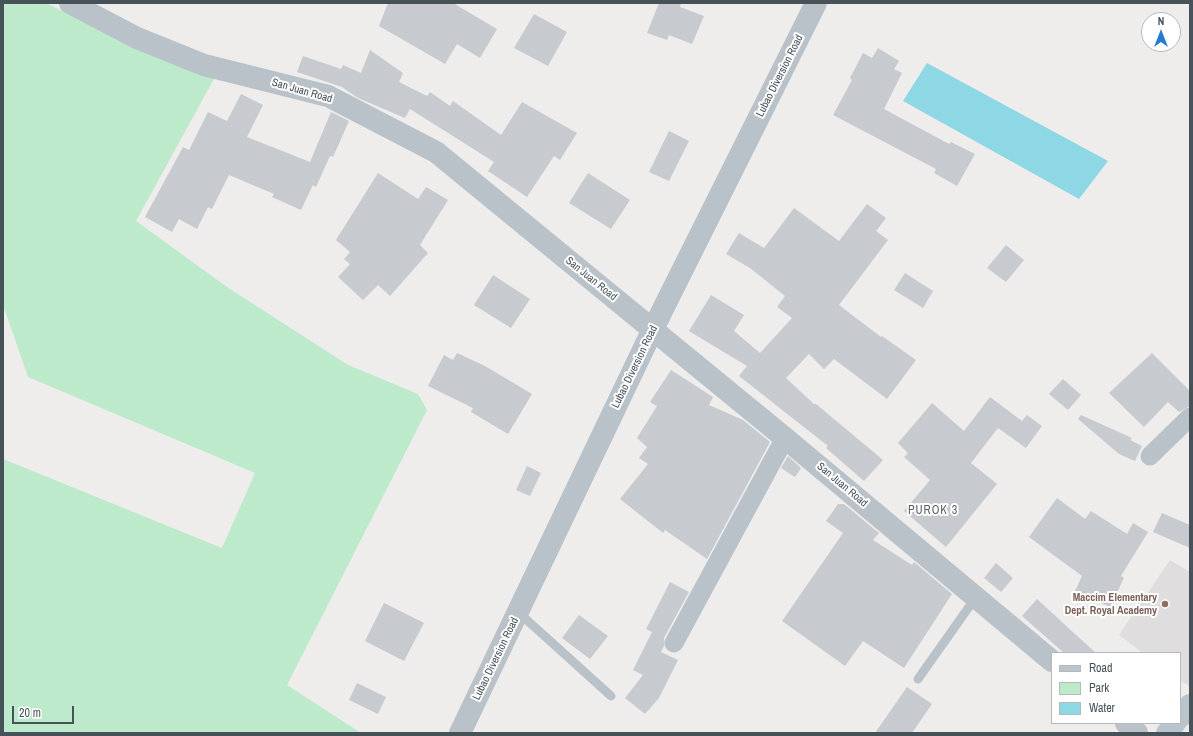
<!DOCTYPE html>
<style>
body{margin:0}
#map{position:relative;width:1193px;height:736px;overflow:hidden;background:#efecec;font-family:"Archivo Narrow",sans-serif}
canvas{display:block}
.frame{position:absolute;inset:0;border:4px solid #465158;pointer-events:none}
.legend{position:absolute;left:1051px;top:652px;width:130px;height:72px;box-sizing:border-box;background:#fff;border:1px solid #b5b9bc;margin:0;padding:5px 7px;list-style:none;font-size:12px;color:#465158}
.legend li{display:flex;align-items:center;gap:8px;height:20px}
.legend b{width:20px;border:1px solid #b5b9bc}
.north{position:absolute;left:1141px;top:12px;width:40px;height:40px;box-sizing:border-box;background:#fff;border:1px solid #b5b9bc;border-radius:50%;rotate:0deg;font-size:11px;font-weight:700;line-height:16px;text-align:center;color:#465158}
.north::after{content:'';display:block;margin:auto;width:14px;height:18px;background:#267bd0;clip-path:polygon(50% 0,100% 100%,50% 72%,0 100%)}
.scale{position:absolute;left:12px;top:706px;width:62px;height:18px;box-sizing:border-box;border:2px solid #465158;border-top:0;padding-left:5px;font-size:12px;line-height:14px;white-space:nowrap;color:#465158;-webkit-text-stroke:3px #fff;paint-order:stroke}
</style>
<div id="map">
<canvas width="1193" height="736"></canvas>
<div class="frame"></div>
<ul class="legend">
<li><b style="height:5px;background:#b9c4cd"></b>Road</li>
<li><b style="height:11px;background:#bdeacb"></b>Park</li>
<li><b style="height:11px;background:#8dd8e4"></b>Water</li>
</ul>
<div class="north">N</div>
<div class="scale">20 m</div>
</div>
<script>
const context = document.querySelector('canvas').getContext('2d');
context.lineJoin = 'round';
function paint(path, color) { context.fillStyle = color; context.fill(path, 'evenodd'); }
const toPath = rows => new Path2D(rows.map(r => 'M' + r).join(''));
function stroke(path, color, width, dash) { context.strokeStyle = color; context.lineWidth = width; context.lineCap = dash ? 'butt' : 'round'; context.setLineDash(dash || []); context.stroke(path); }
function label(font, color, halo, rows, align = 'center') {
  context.font = font + ' "Archivo Narrow",sans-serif'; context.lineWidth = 4; context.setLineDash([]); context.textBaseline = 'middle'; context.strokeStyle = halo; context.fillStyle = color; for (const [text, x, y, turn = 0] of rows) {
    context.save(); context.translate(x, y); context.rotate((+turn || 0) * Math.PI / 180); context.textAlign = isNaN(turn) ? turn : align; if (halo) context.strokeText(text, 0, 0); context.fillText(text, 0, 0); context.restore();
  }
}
paint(toPath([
 [1170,560,1190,572,1190,687,1180,680,1180,653,1143,653,1119,635]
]), '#e0ddde');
paint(toPath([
 [3,3,46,3,136,47,215,77,136,221,227,287,348,365,418,394,427,410,287,685,361,733,3,733,3,459,222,548,255,473,28,377,3,305]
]), '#bdeacb');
paint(toPath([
 [927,63,1108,161,1079,199,903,101]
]), '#8dd8e4');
paint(toPath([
 [388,3,453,3,497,29,480,58,457,44,445,64,379,26],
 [659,3,681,3,680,7,704,16,692,44,669,35,667,40,647,33],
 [534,14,567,32,548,66,514,48],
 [878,48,899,61,894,69,902,73,884,109,949,144,951,142,975,154,957,186,934,173,936,169,833,115,852,80,850,78,863,53,872,58],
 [370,50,403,73,399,82,427,96,430,92,450,106,453,101,501,135,522,102,577,133,560,160,554,156,527,197,488,171,494,162,410,109,405,118,358,98,342,87,297,72,303,56,341,69,343,65,361,73],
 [241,94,263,105,247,137,310,162,331,112,349,121,333,157,330,156,316,187,313,185,301,210,272,197,274,194,229,175,212,209,208,207,197,229,179,219,172,232,145,217,183,147,189,150,208,112,227,121],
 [669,131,689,141,669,181,649,172],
 [378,173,418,199,426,187,448,200,420,245,428,253,390,296,378,285,363,300,338,277,350,264,344,259,350,252,336,240],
 [588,173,630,200,611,229,569,203],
 [867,204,886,218,876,231,888,240,839,305,881,337,882,336,916,360,887,399,834,359,824,369,809,354,786,378,814,404,816,404,883,460,864,481,826,448,828,446,739,376,747,366,689,331,711,295,744,315,734,331,760,353,792,318,777,307,785,296,750,268,726,254,739,233,764,248,794,208,839,241],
 [1006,245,1024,260,1006,282,987,268],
 [905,273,933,291,923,308,894,290],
 [493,275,530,299,511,328,474,305],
 [457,353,485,366,532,394,508,434,471,412,473,408,428,386,444,355,453,360],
 [1152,353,1190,391,1190,406,1179,412,1168,402,1144,427,1109,393],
 [671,370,713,397,709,405,743,420,770,442,707,559,665,530,663,533,620,499,648,464,639,458,647,447,637,438,657,406,650,402],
 [1063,379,1081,395,1068,410,1049,394],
 [990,397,1022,421,1027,415,1042,426,1026,448,998,428,971,463,997,484,946,547,904,511,930,480,904,457,908,453,898,443,932,403,964,431],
 [1081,415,1132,438,1130,440,1142,446,1135,461,1119,454,1078,419],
 [788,456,801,468,795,477,781,468],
 [527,466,541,473,530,496,516,490],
 [1057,498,1085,519,1091,511,1127,534,1133,523,1148,532,1121,576,1124,578,1110,607,1075,591,1082,576,1029,537],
 [838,504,844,504,879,533,873,540,912,565,914,562,952,594,904,668,863,641,845,666,782,621,843,533,826,521],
 [1162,513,1190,525,1190,548,1153,532],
 [996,563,1013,578,1001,592,984,578],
 [670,582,689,592,664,638,664,646,661,652,678,660,659,698,645,714,625,698,643,675,633,670,652,632,646,629],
 [1037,599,1075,634,1096,653,1064,653,1022,616],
 [384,603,424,623,404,661,365,641],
 [579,615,608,636,590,659,562,638],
 [357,683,386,697,378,714,349,700],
 [907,687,932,704,912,733,875,733]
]), '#c7cacf');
stroke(toPath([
 [518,612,611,696],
 [918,679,976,597]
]), '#b8c2c8', 9);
stroke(toPath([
 [1150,456,1190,417],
 [674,643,785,438]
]), '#b8c2c8', 19);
stroke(toPath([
 [70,3,137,38,204,65,328,96,436,152,785,438,1052,661],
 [1126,723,1137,733],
 [460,733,653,329,816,3]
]), '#b8c2c8', 22);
stroke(toPath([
 [1180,717,1190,705],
 [1167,733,1175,723]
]), '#b9c4cd', 22);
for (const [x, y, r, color] of [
 [1165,604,4,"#8d6e63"]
]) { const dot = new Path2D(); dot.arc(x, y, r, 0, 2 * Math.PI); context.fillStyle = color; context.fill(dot); stroke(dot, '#fff', 1.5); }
label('11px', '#465158', '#fff', [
 ["Lubao Diversion Road",780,76,-63],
 ["San Juan Road",302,91,16],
 ["San Juan Road",591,279,39],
 ["Lubao Diversion Road",635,367,-64],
 ["San Juan Road",842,485,40],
 ["Lubao Diversion Road",496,659,-64]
]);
label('bold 11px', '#785e54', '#fff', [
 ["Maccim Elementary",1157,598],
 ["Dept. Royal Academy",1157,611]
], 'right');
context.letterSpacing = '1px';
label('12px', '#595d61', '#fff', [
 ["PUROK 3",933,511]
]);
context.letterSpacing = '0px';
</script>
